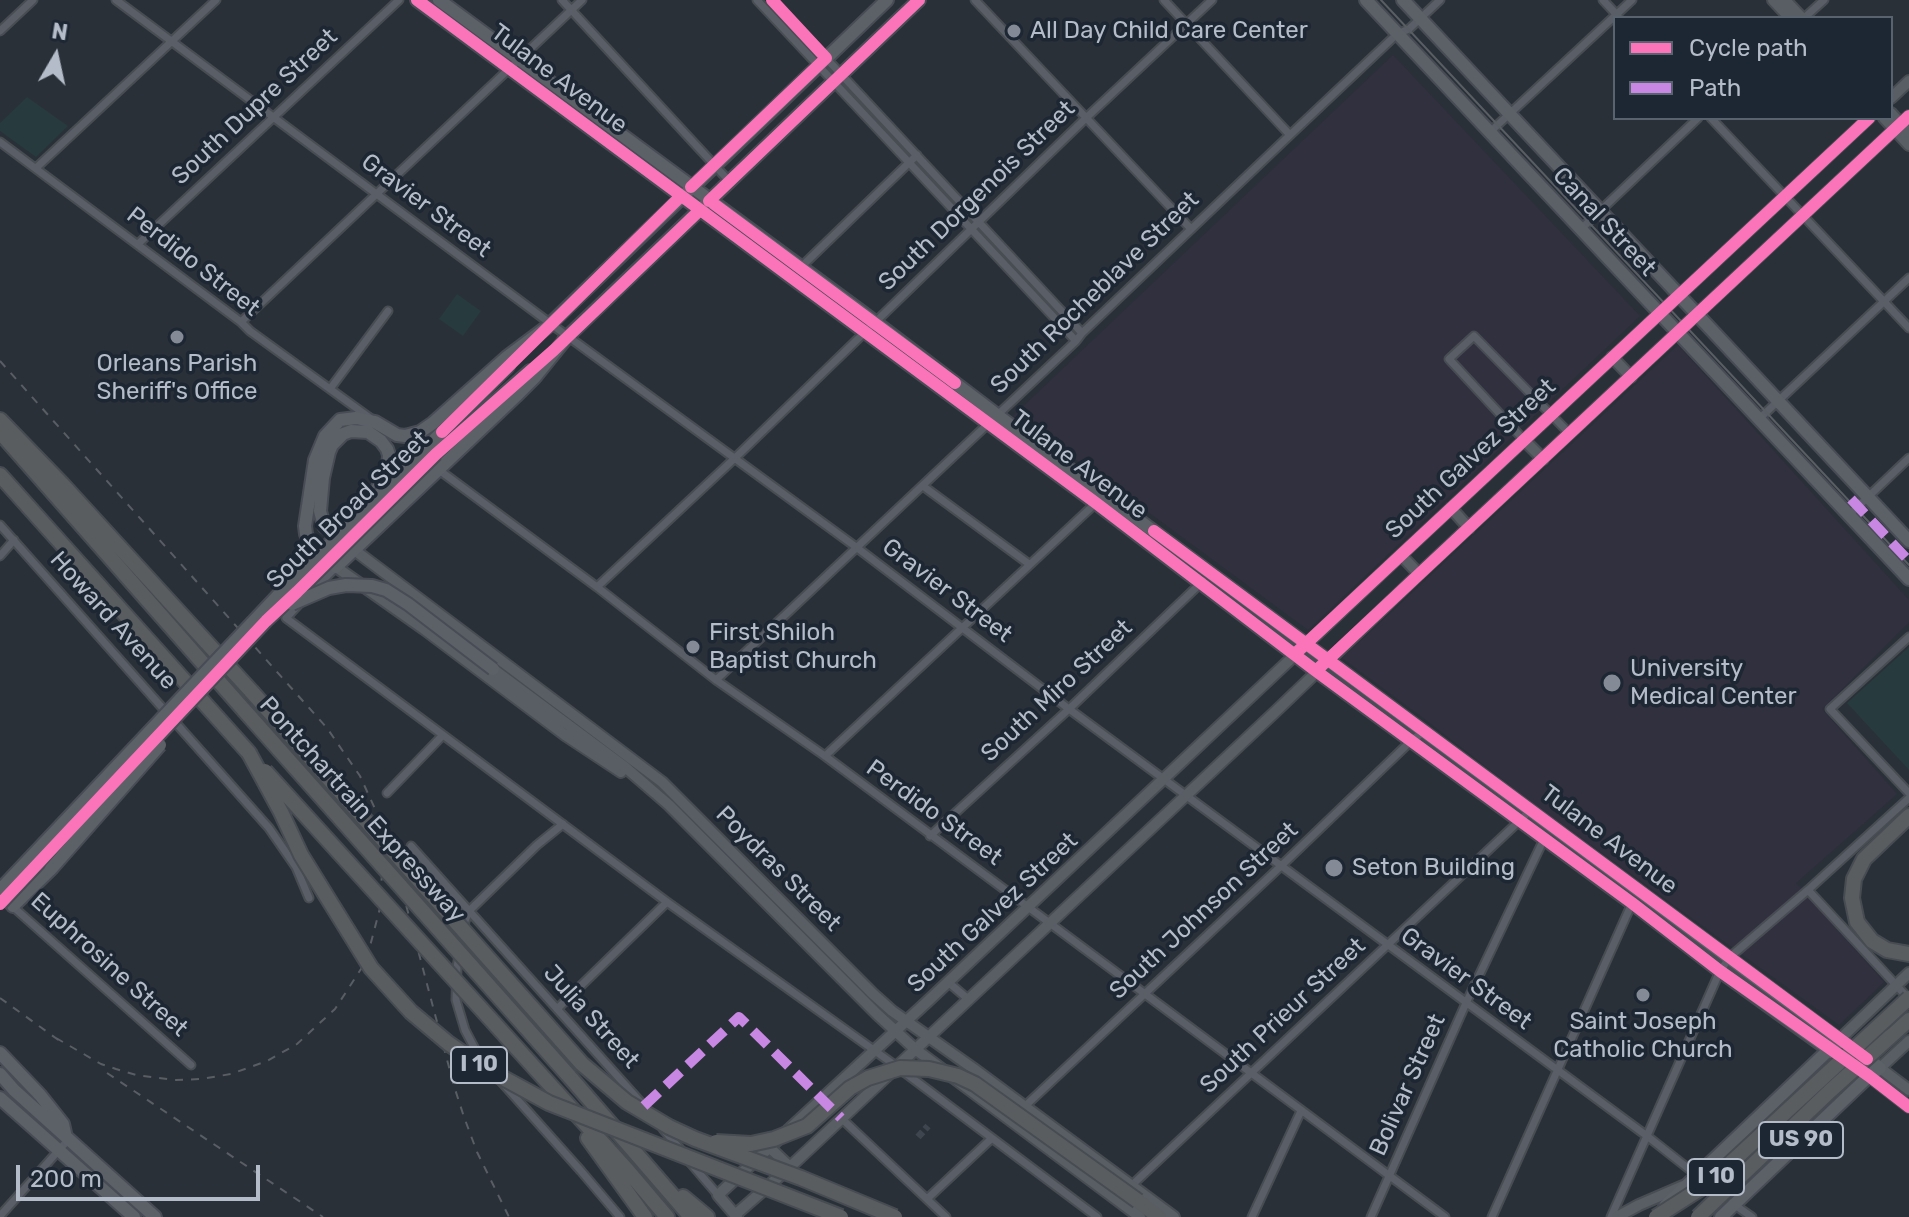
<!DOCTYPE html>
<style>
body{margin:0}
#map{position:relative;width:1909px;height:1217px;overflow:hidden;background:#2a3038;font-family:Rubik,sans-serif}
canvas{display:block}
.legend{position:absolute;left:1613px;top:16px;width:280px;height:104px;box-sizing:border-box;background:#1d2633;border:2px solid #59626f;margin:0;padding:10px 14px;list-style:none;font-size:24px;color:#b4bcc9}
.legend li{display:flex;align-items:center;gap:16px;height:40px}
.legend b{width:40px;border:2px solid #59626f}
.north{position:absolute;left:16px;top:16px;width:80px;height:80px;-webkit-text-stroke:6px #1d2633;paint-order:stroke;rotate:9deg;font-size:22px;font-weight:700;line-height:32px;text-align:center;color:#b4bcc9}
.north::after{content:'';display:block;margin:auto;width:28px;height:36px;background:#b4bcc9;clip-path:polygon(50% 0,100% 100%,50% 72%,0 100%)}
.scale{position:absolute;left:16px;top:1165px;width:244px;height:36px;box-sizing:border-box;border:4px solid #b4bcc9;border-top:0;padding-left:10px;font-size:24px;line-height:28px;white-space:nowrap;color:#b4bcc9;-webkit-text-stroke:6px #1d2633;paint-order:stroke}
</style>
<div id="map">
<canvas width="1909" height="1217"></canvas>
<ul class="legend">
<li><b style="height:10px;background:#fb73b8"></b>Cycle path</li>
<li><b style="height:10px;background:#c787e3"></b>Path</li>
</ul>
<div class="north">N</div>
<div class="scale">200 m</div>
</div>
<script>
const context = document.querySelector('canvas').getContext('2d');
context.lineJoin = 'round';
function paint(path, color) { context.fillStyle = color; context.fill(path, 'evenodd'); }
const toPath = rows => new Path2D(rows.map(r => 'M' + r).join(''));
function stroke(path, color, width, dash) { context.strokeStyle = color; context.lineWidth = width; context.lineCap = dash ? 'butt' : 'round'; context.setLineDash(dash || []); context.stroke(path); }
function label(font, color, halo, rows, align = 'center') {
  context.font = font + ' Rubik,sans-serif'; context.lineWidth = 7; context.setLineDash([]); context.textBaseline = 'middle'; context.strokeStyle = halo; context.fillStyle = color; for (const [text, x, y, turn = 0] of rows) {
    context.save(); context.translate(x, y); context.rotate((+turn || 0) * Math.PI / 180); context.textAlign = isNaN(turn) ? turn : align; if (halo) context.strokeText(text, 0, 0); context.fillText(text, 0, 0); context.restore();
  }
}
paint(toPath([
 [1393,55,1640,316,1308,630,1102,478,1013,416],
 [1678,345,1909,600,1909,622,1822,709,1897,794,1796,883,1884,982,1839,1025,1525,797,1426,720,1342,658]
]), '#31303e');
paint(toPath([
 [27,97,68,126,36,157,0,131,0,123],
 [457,294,481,311,463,336,439,319],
 [1909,647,1909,770,1847,703]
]), '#273a3e');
stroke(toPath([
 [918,1137,928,1126]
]), '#3f454e', 7, [7, 3.5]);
const street = toPath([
 [116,0,551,324,856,547,1069,709,1647,1136,1722,1195],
 [562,0,730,182],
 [757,0,1076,341],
 [772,0,1082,333],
 [975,0,1191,229],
 [1164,0,1290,135],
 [1603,0,1618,16],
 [1804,18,1824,0],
 [0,31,33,0],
 [1711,118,1909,328],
 [1490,132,1632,0],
 [0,142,241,322,250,331,370,418],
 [36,168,216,0],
 [1581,229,1698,118],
 [138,244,399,0],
 [801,267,917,155],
 [241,322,582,0],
 [330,389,388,311],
 [1759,419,1909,278],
 [1524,440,1449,359,1474,336,1570,434],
 [439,470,597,587,716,680,825,756,1445,1217],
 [923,486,1029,564],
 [1849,515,1909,458],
 [0,525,269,828,296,867,309,898],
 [0,556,14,540],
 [597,587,735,458,1086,118,1212,0],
 [312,591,336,567],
 [300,603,286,618,667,902,896,1066,1097,1217],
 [1909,637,1830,709,1909,793],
 [716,680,1076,341,1082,333,1290,135,1397,34,1409,29,1440,0],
 [825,756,1098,501],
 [387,793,443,735],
 [930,836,1069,709,1203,581],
 [411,846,645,1107],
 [1808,890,1909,999],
 [10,904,191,1065],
 [948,982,968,999],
 [557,1009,667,902],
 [486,1063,475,1049,465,1030,456,1000,457,967,465,921,469,911,537,845,563,824],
 [499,1079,581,1171,620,1217],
 [1023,1108,1281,866,1412,740,1425,731],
 [841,1118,946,1217],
 [663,1129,681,1150],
 [688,1160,718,1195],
 [1131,1186,1531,810],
 [927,1199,991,1139],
 [1732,1203,1752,1217],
 [0,1216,68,1140],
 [1252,1217,1301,1111],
 [1371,1217,1466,1003,1544,839],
 [1492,1217,1633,901],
 [1611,1217,1720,971,1730,957,1808,890,1909,798]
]);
const secondary = toPath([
 [1773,0,1790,18],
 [1785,0,1802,18],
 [1891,98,1909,81],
 [1891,113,1909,133],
 [1884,118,1909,145],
 [1612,357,1631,377],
 [1524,440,1543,459],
 [1451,508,1469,528],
 [353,549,662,782,873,994,892,1011,974,1069,1174,1217],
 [1401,555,1419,574],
 [336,567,424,629,565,735,621,772],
 [493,669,625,767,669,805,877,1014,915,1049,1140,1217],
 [1839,1040,1909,973],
 [1909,1041,1880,1068,1909,1090],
 [1869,1076,1909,1107],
 [769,1147,790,1167],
 [735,1215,790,1167,1275,712,1419,574,1909,116],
 [737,1217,718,1195,928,1001,1401,555,1869,118],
 [1617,1217,1639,1205,1683,1186]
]);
const primary = toPath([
 [417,0,1096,503,1316,671,1632,903,1720,971,1849,1064],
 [439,0,863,313,997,415,1831,1034,1880,1068,1869,1076,1721,1217],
 [1366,0,1909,579],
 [1403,0,1909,541],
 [551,324,507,357,433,423,420,432,405,436,397,435,375,422,356,418,340,420,325,436,315,460,305,526,306,534,312,547,336,567,516,396,535,377,568,336],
 [546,328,887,0],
 [564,340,919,0],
 [429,445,508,366],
 [436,454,530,371],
 [345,543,324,526,320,511,323,478,329,452,332,445,343,434,351,431,368,432,381,441,387,449,389,455,388,470,374,494],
 [13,906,51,869],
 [0,1053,40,1095,63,1124,65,1133],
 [0,1074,14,1090,155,1217],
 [0,1098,134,1217],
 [1665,1206,1834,1045]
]);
const highway = toPath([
 [0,420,62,484,251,691],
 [0,432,244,710],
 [0,475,249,753],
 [1909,816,1864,859,1854,879,1852,898,1857,922,1872,941,1887,950,1909,954],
 [494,1023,628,1171,667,1217],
 [1891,1036,1909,1020],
 [569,1076,691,1217],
 [588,1138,645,1217],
 [683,1197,707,1217],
 [1138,1201,1159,1217]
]);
stroke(street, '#484c53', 11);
stroke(secondary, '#484c53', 14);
stroke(primary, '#484c55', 16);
stroke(highway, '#474c53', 18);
stroke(street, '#5a5e66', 7);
stroke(secondary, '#595d64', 10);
stroke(primary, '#5c6168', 12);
stroke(highway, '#5a5d60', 14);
stroke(toPath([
 [1381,0,1909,565]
]), '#595d64', 2);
stroke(toPath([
 [0,361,327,728,360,776,382,824,405,901,454,1086,464,1117,477,1152,509,1217],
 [0,998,64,1044],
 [56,1038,101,1064,116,1069,136,1075,176,1080,201,1079,231,1074,267,1061,297,1044,335,1009,361,969,369,950,380,908,382,872,376,836],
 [107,1073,323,1217]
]), '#595d64', 2, [8, 8]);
const primaryBridge = toPath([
 [292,604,329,588,346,585,372,586,386,590,408,604,493,669],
 [51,869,160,745],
 [0,890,285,588,429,445],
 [0,904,266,621,297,592,436,454]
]);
const highwayBridge = toPath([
 [251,691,582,1064,627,1102,669,1127,695,1139,801,1178,895,1217],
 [244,710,569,1076],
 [249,753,281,812,301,855,371,968,411,1012,448,1043,481,1066,549,1103,841,1217],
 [265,771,494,1023],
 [716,1142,751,1144,774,1139,807,1126,850,1088,868,1078,900,1068,929,1069,958,1076,975,1084,1138,1201],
 [1656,1217,1709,1183,1909,998],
 [1698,1217,1830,1091,1891,1036]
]);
stroke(primaryBridge, '#484c55', 16, []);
stroke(highwayBridge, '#474c53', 18, []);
stroke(primaryBridge, '#5c6168', 12);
stroke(highwayBridge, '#5a5d60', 14);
stroke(toPath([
 [1851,499,1909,561],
 [644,1106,739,1017,841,1118]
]), '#c787e3', 10, [20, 10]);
stroke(toPath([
 [417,0,1096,503,1316,671,1632,903,1720,971,1869,1076,1909,1107],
 [691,187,826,58,772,0],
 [709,201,919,0],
 [714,204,955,383],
 [442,432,681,196],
 [1154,531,1867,1059],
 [1296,653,1869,118],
 [1319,668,1909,116],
 [0,904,266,621,297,592,436,454,554,350,700,210]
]), '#fb73b8', 12);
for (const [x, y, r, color] of [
 [1014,31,8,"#848b96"],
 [177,337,8,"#848b96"],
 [693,647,8,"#848b96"],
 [1612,683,10,"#848b96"],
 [1334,868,10,"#848b96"],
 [1643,995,8,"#848b96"]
]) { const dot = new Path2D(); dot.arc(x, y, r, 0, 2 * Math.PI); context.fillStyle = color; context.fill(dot); stroke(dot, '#1d2633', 3); }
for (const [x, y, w] of [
 [479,1065,56],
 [1801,1140,84],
 [1716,1177,56]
]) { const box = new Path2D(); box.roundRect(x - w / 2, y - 18, w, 36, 6); context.fillStyle = '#1d2633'; context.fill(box); stroke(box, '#b4bcc9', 2); }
label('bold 22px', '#b4bcc9', null, [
 ["I 10",479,1065],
 ["US 90",1801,1140],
 ["I 10",1716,1177]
]);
label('24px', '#b4bcc9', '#1d2633', [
 ["All Day Child Care Center",1030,31],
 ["Orleans Parish",177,364,"center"],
 ["Sheriff's Office",177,392,"center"],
 ["First Shiloh",709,633],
 ["Baptist Church",709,661],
 ["University",1630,669],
 ["Medical Center",1630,697],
 ["Seton Building",1352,868],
 ["Saint Joseph",1643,1022,"center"],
 ["Catholic Church",1643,1050,"center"]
], 'left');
label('24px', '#b4bcc9', '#1d2633', [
 ["Tulane Avenue",559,79,37],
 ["South Dupre Street",255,107,-43],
 ["South Dorgenois Street",977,196,-44],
 ["Gravier Street",426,206,37],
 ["Canal Street",1604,222,47],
 ["Perdido Street",193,262,38],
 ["South Rocheblave Street",1095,293,-44],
 ["South Galvez Street",1471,459,-43],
 ["Tulane Avenue",1079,465,37],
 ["South Broad Street",348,510,-44],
 ["Gravier Street",947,591,37],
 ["Howard Avenue",113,621,48],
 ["South Miro Street",1057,691,-43],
 ["Pontchartrain Expressway",362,810,48],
 ["Perdido Street",934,813,36],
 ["Tulane Avenue",1609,840,37],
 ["Poydras Street",778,869,45],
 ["South Johnson Street",1204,911,-43],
 ["South Galvez Street",993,913,-43],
 ["Euphrosine Street",109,965,42],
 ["Gravier Street",1466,979,36],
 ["South Prieur Street",1283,1016,-43],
 ["Julia Street",591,1017,48],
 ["Bolivar Street",1408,1085,-66]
]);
</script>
